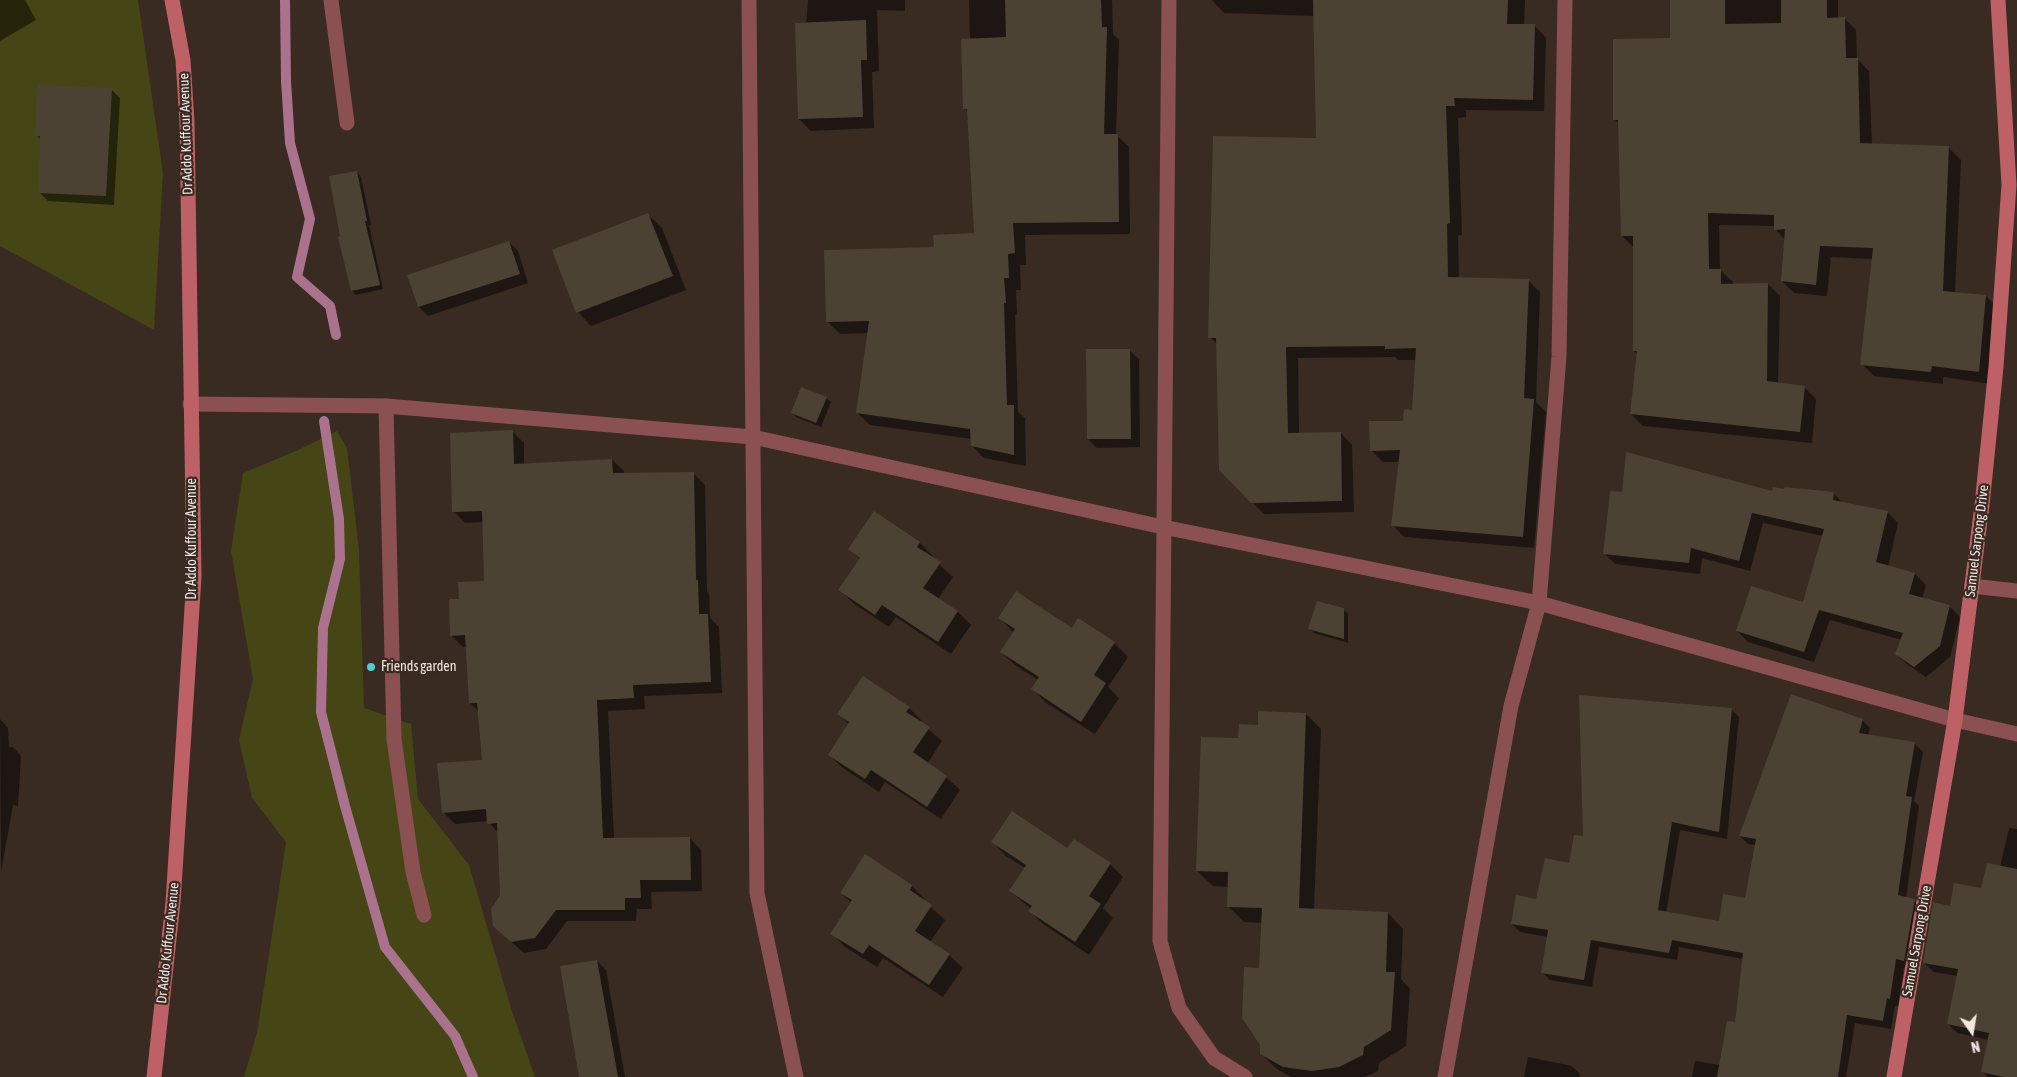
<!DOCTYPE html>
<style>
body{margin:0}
#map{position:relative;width:2017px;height:1077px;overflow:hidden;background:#392a22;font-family:"Asap Condensed",sans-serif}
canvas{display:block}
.north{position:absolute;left:1947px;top:1007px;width:50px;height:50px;-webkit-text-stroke:4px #392a22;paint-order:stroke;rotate:167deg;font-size:14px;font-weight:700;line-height:20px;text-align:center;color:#f1e6e1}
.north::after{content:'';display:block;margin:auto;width:18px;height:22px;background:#f1e6e1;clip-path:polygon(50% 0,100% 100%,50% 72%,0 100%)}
</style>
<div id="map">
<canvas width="2017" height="1077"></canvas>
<div class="north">N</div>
</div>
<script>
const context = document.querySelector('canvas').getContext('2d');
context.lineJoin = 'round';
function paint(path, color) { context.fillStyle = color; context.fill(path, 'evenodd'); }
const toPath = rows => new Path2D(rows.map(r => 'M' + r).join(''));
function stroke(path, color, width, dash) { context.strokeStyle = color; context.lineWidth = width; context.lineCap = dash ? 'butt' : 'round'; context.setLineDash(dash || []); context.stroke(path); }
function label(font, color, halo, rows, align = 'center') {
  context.font = font + ' "Asap Condensed",sans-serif'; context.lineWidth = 4.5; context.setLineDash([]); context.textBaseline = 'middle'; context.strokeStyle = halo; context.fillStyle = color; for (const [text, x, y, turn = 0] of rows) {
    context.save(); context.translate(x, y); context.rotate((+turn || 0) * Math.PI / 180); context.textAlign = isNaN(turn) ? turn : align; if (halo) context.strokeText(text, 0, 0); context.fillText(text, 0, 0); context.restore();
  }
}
paint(toPath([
 [0,0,138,0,163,173,154,330,0,246],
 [337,431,347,448,359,550,364,708,411,724,418,799,469,865,511,1008,535,1077,244,1077,257,1033,286,842,252,798,239,740,253,679,231,551,243,473,296,451]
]), '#464515');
paint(toPath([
 [0,0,25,0,36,20,0,41],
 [808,0,905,0,905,11,877,10,879,71,872,72,874,128,811,131,799,119],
 [969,0,1112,0,1113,34,1119,40,1116,135,1129,147,1130,234,1025,235,1026,265,1020,265,1021,290,1016,290,1017,315,1015,315,1018,412,1025,418,1026,466,984,458,972,446,972,439,870,425,857,413,868,333,840,334,828,322,935,248,976,234,969,113,964,108,970,40],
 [1212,0,1525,0,1524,25,1535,26,1546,38,1544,111,1466,110,1466,117,1458,118,1462,235,1458,235,1459,278,1528,280,1540,292,1536,402,1546,412,1534,548,1404,537,1393,525,1400,462,1383,462,1371,450,1404,422,1413,411,1416,360,1398,360,1395,357,1298,358,1299,434,1341,433,1352,445,1354,512,1264,514,1220,470,1218,345,1210,337,1317,139,1315,16,1224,13],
 [1671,0,1838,0,1838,19,1844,18,1856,30,1857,59,1869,71,1872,144,1949,148,1961,160,1955,293,1986,296,1998,308,1991,384,1943,377,1943,384,1874,376,1862,364,1873,259,1831,257,1827,296,1794,293,1782,281,1785,240,1775,229,1775,226,1719,225,1720,270,1733,282,1733,285,1768,284,1780,296,1778,384,1804,387,1816,399,1812,443,1643,426,1631,414,1638,354,1634,351,1634,248,1622,236,1619,124,1614,119,1672,39],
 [111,89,120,98,114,205,48,201,39,192,41,140,37,136],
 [357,172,361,177,371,225,369,225,383,289,356,295,352,291],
 [648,215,662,228,686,290,591,326,578,312],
 [509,242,518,251,528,283,428,316,419,307],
 [1129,350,1139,359,1140,447,1097,448,1088,439],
 [826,398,831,402,821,427,796,417,792,412],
 [512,431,524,443,524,464,612,460,624,471,624,474,693,473,705,485,707,591,709,593,710,618,719,627,722,693,644,696,645,709,608,711,614,839,690,838,701,850,702,891,651,892,652,909,637,909,636,921,567,921,546,949,524,953,507,938,502,895,499,834,488,821,455,824,443,812,483,761,479,712,470,703,467,647,463,647,451,635,460,600,486,582,484,522,465,523,454,511],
 [1773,493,1834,494,1843,503,1887,512,1898,523,1888,567,1915,574,1926,585,1922,599,1949,606,1960,617,1950,657,1926,677,1907,664,1896,654,1902,640,1830,620,1814,662,1748,642,1737,631,1804,603,1823,536,1763,523,1750,571,1702,558,1700,574,1615,564,1604,553],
 [874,513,920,543,933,556,932,558,953,577,938,599,958,612,971,625,951,654,896,617,889,627,853,603,840,590,861,560,850,549],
 [1343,609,1348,614,1348,643,1314,633,1310,629],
 [1000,618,1072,629,1079,620,1114,643,1128,657,1108,687,1119,698,1095,734,1046,703,1033,689,1038,680,1015,665,1001,652,1014,633],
 [909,708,922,721,921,723,942,741,927,764,946,777,960,790,941,819,885,782,879,792,843,768,829,755,849,724,839,714],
 [1731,709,1739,717,1727,839,1680,830,1666,913,1720,922,1746,900,1756,845,1748,844,1740,836,1862,720,1870,728,1868,736,1915,744,1923,752,1914,801,1919,806,1906,898,1914,900,1922,908,1912,968,1904,967,1898,1006,1895,1006,1891,1029,1855,1023,1846,1077,1692,1077,1695,1061,1720,1065,1736,1024,1743,959,1679,947,1677,960,1599,947,1592,987,1550,980,1542,972,1548,937,1520,932,1512,924,1570,865,1584,838],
 [1306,714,1321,729,1314,910,1388,913,1403,929,1401,979,1410,989,1406,1046,1379,1063,1378,1071,1365,1077,1291,1077,1277,1069,1261,1054,1261,969,1263,923,1244,922,1229,907,1229,887,1213,886,1197,871,1240,740,1259,726],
 [0,719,8,728,9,747,13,747,21,756,18,806,13,805,1,872],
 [2009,828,2017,829,2017,1077,1988,1077,1983,1072,1989,1040,1957,1033,1948,1024,1958,976,1934,972,1924,963,1951,907,1982,890,2000,867],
 [993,842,1067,850,1110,864,1123,877,1103,908,1113,918,1089,955,1043,924,1030,911,1031,909,1010,891,1025,868,1006,856],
 [866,856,912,886,925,900,924,901,945,920,930,942,949,955,963,968,943,997,883,958,877,967,845,947,832,933,852,903,841,893],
 [597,961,606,970,625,1077,580,1077],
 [1528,1057,1572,1066,1580,1074,1579,1077,1524,1077]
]), '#0007');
stroke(toPath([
 [285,0,286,81,290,143,310,219,297,277,330,306,336,335],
 [324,421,339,519,340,559,323,628,321,712,345,806,385,947,455,1036,473,1077]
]), '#ab728e', 10);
paint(toPath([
 [1005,0,1101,0,1102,27,1107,27,1104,134,1118,134,1119,222,1013,223,1015,253,1008,254,1009,278,1004,278,1006,303,1004,303,1007,405,1014,405,1014,455,971,446,970,429,856,413,869,321,826,322,824,250,934,247,933,235,974,233,967,109,963,109,961,39,1006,37],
 [1313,0,1508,0,1507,24,1535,24,1533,100,1454,98,1455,106,1446,106,1450,223,1447,224,1448,277,1529,279,1524,398,1534,399,1523,537,1391,526,1400,450,1370,451,1369,421,1403,421,1404,409,1412,410,1416,348,1385,349,1385,346,1286,347,1288,433,1341,432,1342,501,1251,503,1219,470,1216,338,1208,338,1213,136,1316,138],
 [1670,0,1725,0,1725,24,1781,23,1781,0,1827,0,1827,18,1845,17,1846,58,1858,58,1860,143,1949,146,1943,291,1986,295,1979,372,1932,366,1931,372,1860,365,1873,248,1820,246,1816,285,1781,281,1785,229,1774,230,1774,215,1708,213,1709,269,1721,269,1721,284,1768,283,1767,381,1805,386,1800,432,1630,414,1637,351,1633,351,1633,236,1621,236,1618,120,1613,120,1613,39,1670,38],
 [866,20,867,60,861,60,863,117,798,119,795,23],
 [37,85,112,88,106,196,38,193,40,136,35,136],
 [357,171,367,221,365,221,380,285,351,291,338,237,340,236,329,176],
 [648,213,673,276,576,313,552,250],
 [509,241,520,274,418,307,407,275],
 [1086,349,1130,349,1131,439,1087,439],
 [801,387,827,397,816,423,791,413],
 [513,430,514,464,612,459,613,473,694,472,696,580,698,580,699,614,708,614,711,682,633,685,634,698,597,700,603,838,690,837,691,880,640,880,641,898,625,898,625,910,556,910,535,938,511,942,493,926,491,909,500,895,497,823,487,824,486,809,442,813,437,763,482,760,477,703,469,703,465,635,450,636,449,599,459,599,458,582,484,581,482,511,452,512,450,433],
 [1626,452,1772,491,1773,487,1784,489,1785,487,1834,492,1833,500,1888,511,1876,562,1915,573,1909,594,1950,605,1940,646,1914,667,1895,654,1903,633,1819,610,1804,652,1736,631,1751,586,1803,602,1824,529,1752,513,1739,561,1691,548,1689,563,1603,554,1610,491,1622,492],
 [874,511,920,542,917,547,941,562,923,588,958,611,938,642,882,605,875,615,838,590,860,558,848,549],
 [1016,591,1072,628,1078,618,1115,642,1094,675,1106,683,1081,722,1031,689,1039,677,1000,652,1015,629,998,618],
 [1317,601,1344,608,1344,639,1308,629],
 [863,676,910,707,906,712,930,727,913,752,947,776,927,807,871,770,865,779,828,755,849,722,837,714],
 [1791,694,1863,719,1859,733,1915,742,1906,796,1912,797,1898,895,1915,899,1904,961,1896,959,1890,999,1887,998,1883,1021,1847,1015,1838,1077,1717,1077,1727,1021,1735,1022,1743,953,1672,940,1669,953,1591,940,1584,980,1541,973,1548,930,1511,924,1516,895,1536,899,1545,858,1569,863,1574,835,1583,836,1579,695,1732,708,1719,832,1672,822,1658,910,1719,921,1723,894,1745,898,1756,839,1739,836],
 [1258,711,1306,713,1299,908,1388,912,1386,972,1395,972,1391,1030,1364,1047,1363,1055,1339,1067,1312,1071,1283,1067,1260,1054,1260,1045,1242,1018,1244,967,1259,968,1262,908,1227,907,1228,872,1196,871,1201,737,1238,738,1239,724,1258,725],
 [1012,811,1067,848,1074,839,1111,863,1089,896,1101,904,1075,942,1028,911,1032,906,1009,891,1026,865,991,842],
 [865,854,912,885,910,890,932,905,915,931,950,954,929,985,869,945,863,954,830,934,852,900,840,893],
 [1987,863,2017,869,2017,1077,2004,1077,1981,1072,1989,1033,1947,1024,1958,969,1923,963,1933,902,1950,906,1954,883,1981,888],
 [597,960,618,1077,579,1077,560,966]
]), '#4c4233');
stroke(toPath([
 [386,406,394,739,413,872,424,915],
 [1972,586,2017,591]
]), '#8b5052', 15);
stroke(toPath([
 [331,0,347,123],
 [749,0,757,893,796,1077],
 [1169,0,1160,941,1179,1008,1214,1058,1245,1077],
 [190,404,386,406,753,437,1163,527,1539,603,1955,720,2017,734],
 [1445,1077,1511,706,1539,603,1559,357,1565,0]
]), '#8b5052', 15);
stroke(toPath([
 [154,1077,173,902,194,577,187,122,183,60,172,0],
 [1894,1077,1955,720,1982,505,1996,367,2009,185,1998,0]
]), '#be6166', 15);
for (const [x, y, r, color] of [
 [371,667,5,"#51ccd1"]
]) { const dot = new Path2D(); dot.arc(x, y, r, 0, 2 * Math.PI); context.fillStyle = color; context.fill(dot); stroke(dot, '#392a22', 2); }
label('14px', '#f1e6e1', '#392a22', [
 ["Dr Addo Kuffour Avenue",186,134,-92],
 ["Dr Addo Kuffour Avenue",192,539,-90],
 ["Samuel Sarpong Drive",1977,541,-83],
 ["Samuel Sarpong Drive",1917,941,-80],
 ["Dr Addo Kuffour Avenue",168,943,-84]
]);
label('14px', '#f1e6e1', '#392a22', [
 ["Friends garden",381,667]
], 'left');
</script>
